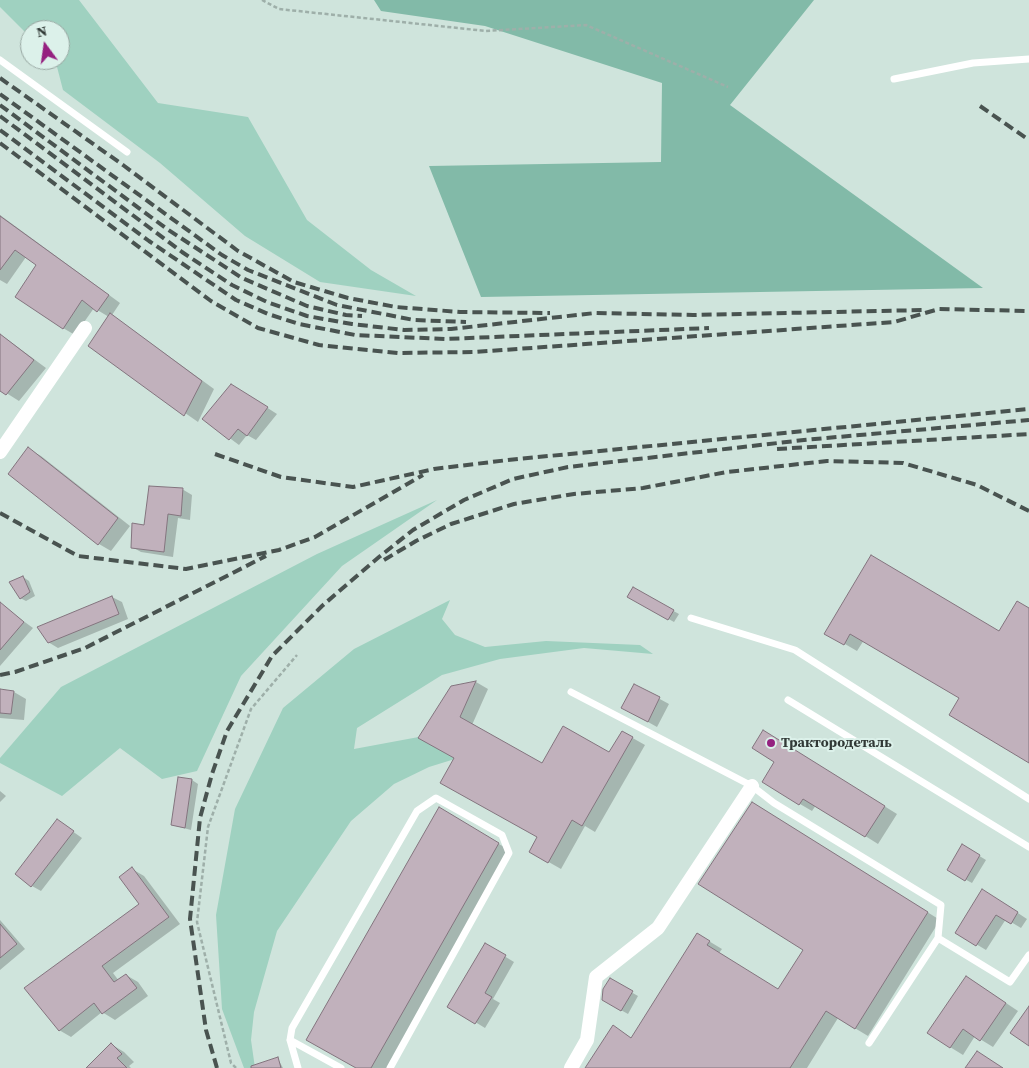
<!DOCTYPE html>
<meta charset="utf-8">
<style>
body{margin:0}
#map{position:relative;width:1029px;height:1068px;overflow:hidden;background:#cfe4dc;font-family:"Source Serif 4",serif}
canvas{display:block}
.north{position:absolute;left:20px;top:20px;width:50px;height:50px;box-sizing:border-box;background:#dcf1ea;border:1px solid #98a7a2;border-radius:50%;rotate:346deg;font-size:14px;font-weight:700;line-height:20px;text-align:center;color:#313936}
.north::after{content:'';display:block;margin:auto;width:18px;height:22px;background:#952180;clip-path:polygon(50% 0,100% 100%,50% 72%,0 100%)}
</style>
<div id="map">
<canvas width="1029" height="1068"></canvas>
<div class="north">N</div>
</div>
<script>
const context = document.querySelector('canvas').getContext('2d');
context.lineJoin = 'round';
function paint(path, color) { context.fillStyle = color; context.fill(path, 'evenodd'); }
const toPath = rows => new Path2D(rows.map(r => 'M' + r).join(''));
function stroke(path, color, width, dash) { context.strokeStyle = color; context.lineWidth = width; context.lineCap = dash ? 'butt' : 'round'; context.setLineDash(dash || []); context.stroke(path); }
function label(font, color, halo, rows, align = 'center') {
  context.font = font + ' "Source Serif 4",serif'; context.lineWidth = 4; context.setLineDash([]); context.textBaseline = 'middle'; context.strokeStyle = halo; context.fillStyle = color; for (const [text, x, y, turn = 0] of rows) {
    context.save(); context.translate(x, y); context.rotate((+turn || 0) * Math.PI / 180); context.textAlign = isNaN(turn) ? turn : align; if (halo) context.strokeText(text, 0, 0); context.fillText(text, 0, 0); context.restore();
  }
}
paint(toPath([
 [0,0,79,0,158,103,248,117,307,220,371,270,416,296,320,282,245,236,160,163,63,90,56,63,53,60,60,60,60,30,30,30,30,37,0,7],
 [437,500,342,566,241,676,197,771,162,779,120,748,62,796,0,763,0,758,61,687,317,554],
 [450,600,442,619,455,635,485,647,546,641,640,645,653,654,584,648,500,659,442,675,357,728,354,749,424,736,458,758,429,767,394,784,351,821,277,931,254,1012,251,1040,255,1068,244,1068,222,1009,216,915,235,809,283,708,354,649]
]), '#9fd1c0');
paint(toPath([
 [374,0,814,0,730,105,983,288,481,297,429,166,661,162,662,83,485,26,381,11]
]), '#82baa8');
paint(toPath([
 [0,215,120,303,112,315,214,389,198,422,89,346,109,317,94,308,75,335,63,328,38,265,26,257,7,284,0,280],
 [0,334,46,368,19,401,0,389],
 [241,391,277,414,256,440,247,435,239,445,204,419],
 [28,449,41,456,130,526,111,551,99,544],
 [182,489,192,495,190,520,178,518,173,557,141,552,132,547,146,526],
 [23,577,29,581,35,596,26,601,20,598],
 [633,589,679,614,674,622,629,597],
 [112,597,122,602,128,619,58,648,48,642],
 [4,607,33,628,0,666,0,611],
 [1029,610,1029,762,961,698,864,640,857,651,826,633,1000,633],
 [476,682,488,689,472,725,542,765,610,754,622,732,645,745,595,832,585,826,561,869,531,852,539,837,456,758,452,687],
 [634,685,669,704,657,727,632,713],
 [0,690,14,692,26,699,24,720,0,718],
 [776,739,897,814,878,844,816,805,812,811,800,804,776,762],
 [192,780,198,784,191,830,172,825],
 [0,791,6,796,0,802],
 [439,809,511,851,387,1068,358,1068],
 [765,811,940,920,868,1036,838,1018,807,1068,587,1068,626,1034,632,1039,697,934,722,949,719,953,779,991,804,949],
 [58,821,82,838,41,891,32,886],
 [963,846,986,860,972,883,948,870],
 [132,869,144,876,180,924,113,973,119,981,126,975,138,982,148,996,115,1020,102,1012,71,1037,59,1030,141,905],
 [992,896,1027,919,1021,928,1006,919,986,950,956,932],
 [0,920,25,949,0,970],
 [486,945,514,962,493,999,500,1003,485,1028,449,1006],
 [967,977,1018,1011,993,1047,975,1036,963,1055,950,1047],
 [610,980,638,996,628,1014,603,1000],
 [111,1044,124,1052,134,1062,129,1066,131,1068,94,1068],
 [278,1059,283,1068,270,1068]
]), '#0003');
const building = toPath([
 [0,216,109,295,97,312,82,300,63,329,15,297,36,265,15,250,0,270,0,216],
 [110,313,202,381,184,416,88,346,110,313],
 [0,334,34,360,6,395,0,391,0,334],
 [231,384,268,407,247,436,238,429,229,440,202,419,231,384],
 [28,447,118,518,98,545,8,474,28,447],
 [149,486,183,488,181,516,168,514,164,552,131,548,132,523,144,525,149,486],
 [871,555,999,631,1017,601,1029,608,1029,763,949,715,959,698,850,634,844,645,824,634,871,555],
 [23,576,30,592,20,599,9,582,23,576],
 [633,587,674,610,668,620,627,597,633,587],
 [112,596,119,614,48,643,37,627,112,596],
 [0,602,24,622,0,650,0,602],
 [476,681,460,717,542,763,563,726,609,752,622,731,633,737,582,826,572,820,548,863,529,852,537,837,440,783,454,758,418,738,451,686,476,681],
 [634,684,660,697,648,722,621,708,634,684],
 [0,689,14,691,11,714,0,713,0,689],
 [763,730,885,806,865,837,803,799,799,805,762,782,774,762,752,748,763,730],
 [178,777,192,779,185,828,171,825,178,777],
 [752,802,928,912,855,1029,826,1011,790,1068,585,1068,613,1025,631,1038,697,933,710,941,707,945,778,989,803,950,698,884,752,802],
 [439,807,499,843,371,1068,356,1068,306,1040,439,807],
 [57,819,74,831,31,887,15,874,57,819],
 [962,844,980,855,965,881,947,870,962,844],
 [132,867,169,917,102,966,114,982,126,974,137,988,102,1014,94,1003,59,1031,24,988,139,904,119,877,132,867],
 [982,889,1018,912,1011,924,996,915,976,946,955,933,982,889],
 [0,924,17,944,0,958,0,924],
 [485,943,506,955,485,993,492,997,475,1024,447,1007,485,943],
 [966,976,1006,1003,980,1041,963,1029,950,1048,927,1033,966,976],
 [610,978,633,991,621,1011,602,1000,603,989,610,978],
 [1029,1006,1029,1046,1010,1033,1029,1006],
 [111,1043,122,1054,117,1058,127,1068,86,1068,111,1043],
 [977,1051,1003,1068,965,1068,977,1051],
 [278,1057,281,1068,251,1068,251,1066,278,1057]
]);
paint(building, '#c1b1bc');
stroke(building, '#83747e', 1);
stroke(toPath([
 [262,0,279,9,486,31,586,25,728,87],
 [236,1068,231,1063,197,922,208,827,251,709,297,655]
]), '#9eafa9', 2.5, [4, 2.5]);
stroke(toPath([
 [0,60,127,152],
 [894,79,973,63,1029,59],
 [691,618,795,650,1029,799],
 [571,692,752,786,774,803,941,905,938,938,1010,982,1029,955],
 [788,700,1029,847],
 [290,1040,341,1068],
 [869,1043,938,938],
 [298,1068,290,1040,292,1028,417,811,436,798,502,835,509,853,390,1068]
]), '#fff', 7);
stroke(toPath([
 [0,452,85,328],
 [571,1068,587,1040,596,977,658,928,752,786]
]), '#fff', 14);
stroke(toPath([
 [0,78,123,165,238,251,294,282,348,298,396,307,460,312,550,313],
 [0,94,222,255,248,270,337,305,414,320,466,322],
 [0,105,167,229,242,278,307,306,346,315,362,316],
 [980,106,1029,140],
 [0,116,182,252,232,285,267,302,307,316,352,324,404,330,451,329,595,313,693,315,924,310],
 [0,130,149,241,236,300,268,314,299,324,355,335,445,339,709,328],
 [0,143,211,301,258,328,319,345,398,353,475,352,894,322,939,309,1029,311],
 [777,449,1029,434],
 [215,454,281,477,353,487,434,469,508,460,1029,409],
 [0,513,78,556,186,569,279,550,315,537,423,475],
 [384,560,416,541,451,524,514,504,574,494,643,488,727,472,827,461,903,463,977,485,1029,511],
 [0,675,15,672,85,648,266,556],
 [217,1068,206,1030,190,919,200,818,212,774,227,731,272,656,322,606,379,557,413,530,464,500,513,479,568,467,804,440,1029,420]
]), '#495350', 4, [10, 5]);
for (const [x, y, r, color] of [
 [771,743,5,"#952180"]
]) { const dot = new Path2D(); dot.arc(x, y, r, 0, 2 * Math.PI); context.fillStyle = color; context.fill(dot); stroke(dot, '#dcf1ea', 2); }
label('bold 14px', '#313936', '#dcf1ea', [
 ["Трактородеталь",781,743]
], 'left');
</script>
